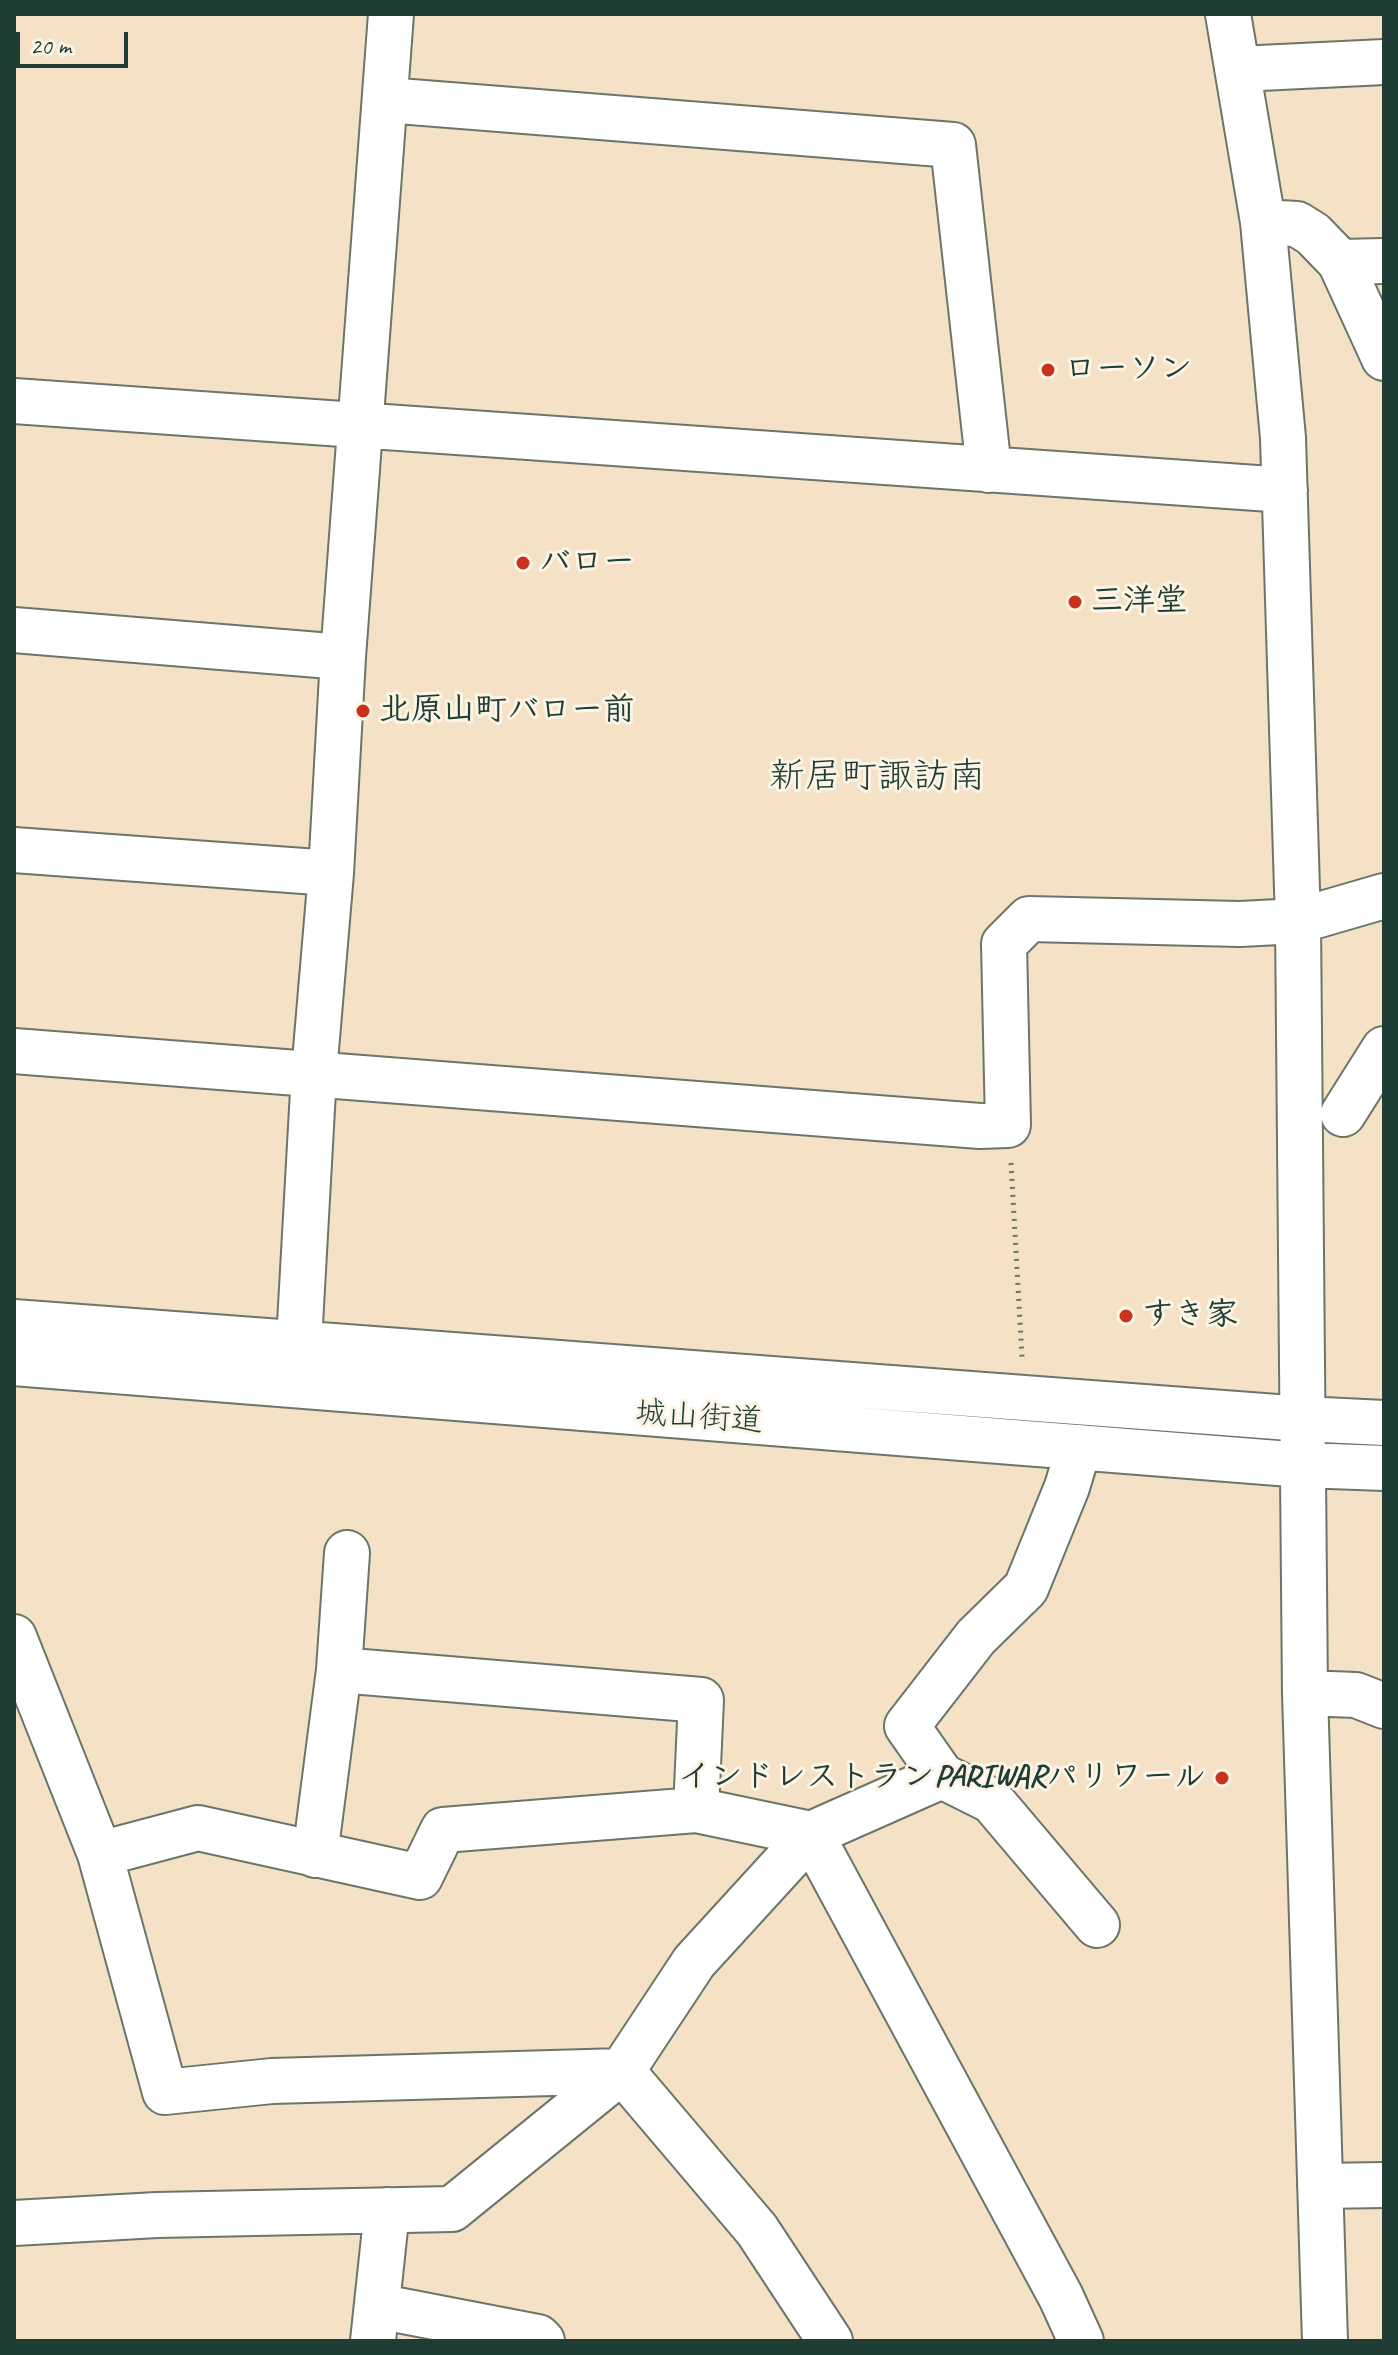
<!DOCTYPE html>
<meta charset="utf-8">
<style>
body{margin:0}
#map{position:relative;width:1398px;height:2355px;overflow:hidden;background:#f4e1c6;font-family:Caveat,sans-serif}
canvas{display:block}
.frame{position:absolute;inset:0;border:16px solid #1f3d34;pointer-events:none}
.scale{position:absolute;left:16px;top:32px;width:112px;height:36px;box-sizing:border-box;border:4px solid #1f3d34;border-top:0;padding-left:10px;font-size:24px;line-height:28px;white-space:nowrap;color:#1f3d34;-webkit-text-stroke:6px #fcf5e5;paint-order:stroke}
</style>
<div id="map">
<canvas width="1398" height="2355"></canvas>
<div class="frame"></div>
<div class="scale">20 m</div>
</div>
<script>
const context = document.querySelector('canvas').getContext('2d');
context.lineJoin = 'round';
const toPath = rows => new Path2D(rows.map(r => 'M' + r).join(''));
function stroke(path, color, width, dash) { context.strokeStyle = color; context.lineWidth = width; context.lineCap = dash ? 'butt' : 'round'; context.setLineDash(dash || []); context.stroke(path); }
function label(font, color, halo, rows, align = 'center') {
  context.font = font + ' Caveat,"Klee One",sans-serif'; context.lineWidth = 6; context.setLineDash([]); context.textBaseline = 'middle'; context.strokeStyle = halo; context.fillStyle = color; for (const [text, x, y, turn = 0] of rows) {
    context.save(); context.translate(x, y); context.rotate((+turn || 0) * Math.PI / 180); context.textAlign = isNaN(turn) ? turn : align; if (halo) context.strokeText(text, 0, 0); context.fillText(text, 0, 0); context.restore();
  }
}
const minor = toPath([
 [1228,14,1263,222,1283,438,1298,921,1305,1693,1325,2341],
 [1239,69,1384,62],
 [386,100,953,145,989,470],
 [1263,222,1297,224,1313,234,1340,262,1384,358],
 [1340,262,1384,261],
 [14,401,1285,490],
 [14,630,343,657],
 [14,850,331,873],
 [14,1051,980,1126,1008,1125,1004,944,1029,919,1240,924,1298,921,1384,896],
 [1343,1114,1384,1049],
 [14,1322,1303,1419,1384,1423],
 [299,1342,314,1073,331,873,343,657,391,14],
 [14,1363,1303,1465,1384,1468],
 [14,1637,100,1854,165,2092,272,2081,622,2071],
 [339,1670,701,1700,696,1810],
 [1305,1693,1356,1695,1384,1706],
 [942,1776,992,1801,1097,1925],
 [100,1854,198,1828,420,1877,443,1830,696,1810,811,1834,1061,2297,1081,2341],
 [315,1855,339,1670,347,1553],
 [622,2071,757,2230,830,2341],
 [1320,2186,1384,2185],
 [14,2223,157,2215,452,2209,622,2071,694,1962,811,1834,942,1776,907,1726,976,1637,1026,1588,1067,1487,1079,1447],
 [377,2306,538,2337,542,2341],
 [373,2341,387,2210]
]);
stroke(minor, '#6a7667', 48);
stroke(toPath([
 [1011,1163,1022,1357]
]), '#6a7667', 5, [2, 6]);
stroke(minor, '#fff', 44);
for (const [x, y, r, color] of [
 [1048,370,8,"#c8321e"],
 [523,563,8,"#c8321e"],
 [1075,602,8,"#c8321e"],
 [363,711,8,"#c8321e"],
 [1126,1316,8,"#c8321e"],
 [1222,1778,8,"#c8321e"]
]) { const dot = new Path2D(); dot.arc(x, y, r, 0, 2 * Math.PI); context.fillStyle = color; context.fill(dot); stroke(dot, '#fcf5e5', 3); }
label('bold 32px', '#1f3d34', '#fcf5e5', [
 ["ローソン",1064,370],
 ["バロー",539,563],
 ["三洋堂",1091,602],
 ["北原山町バロー前",379,711],
 ["すき家",1142,1316],
 ["インドレストランPARIWARパリワール",1206,1778,"right"]
], 'left');
label('32px', '#1f3d34', '#fcf5e5', [
 ["城山街道",699,1418,4]
]);
label('36px', '#1f3d34', '#fcf5e5', [
 ["新居町諏訪南",877,778]
]);
</script>
